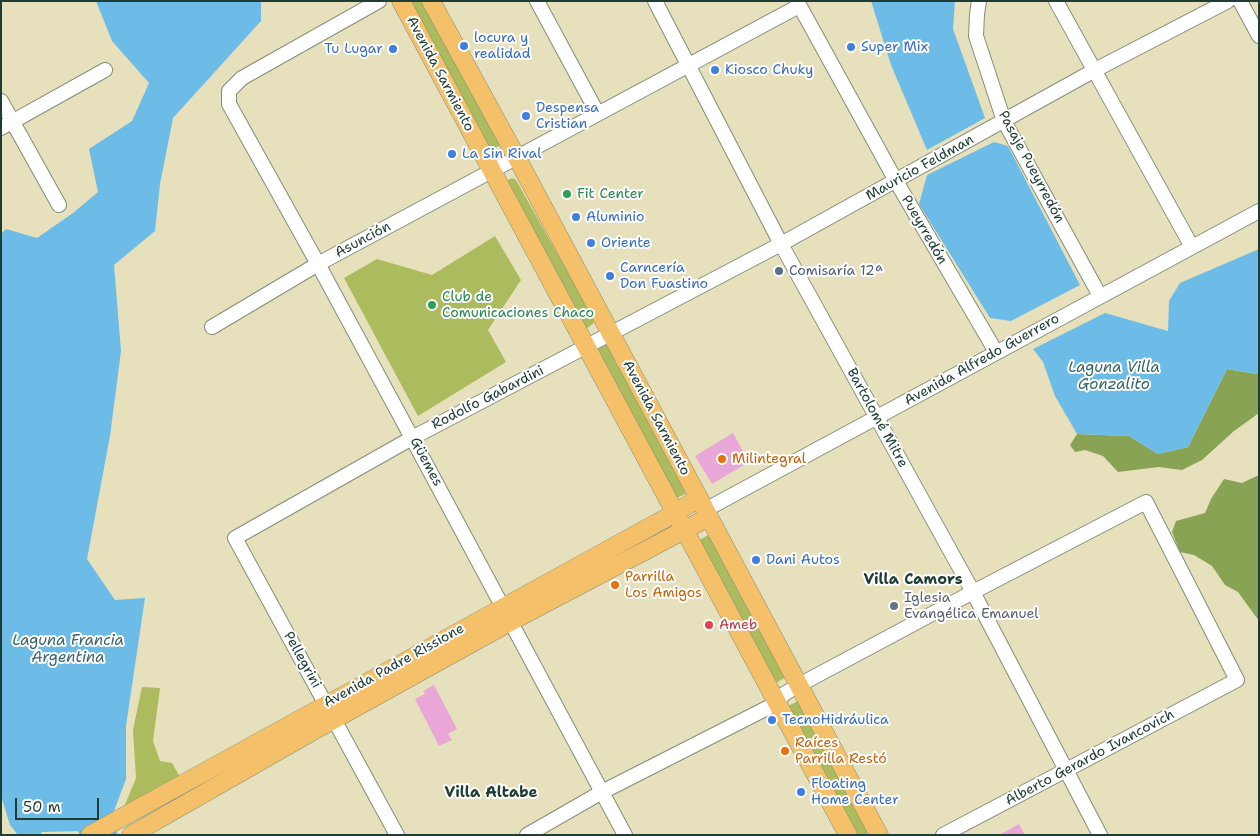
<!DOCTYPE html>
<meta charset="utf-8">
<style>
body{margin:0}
#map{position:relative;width:1260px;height:836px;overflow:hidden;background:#e7e0bd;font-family:"Shantell Sans",sans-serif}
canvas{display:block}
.frame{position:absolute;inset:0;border:2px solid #1f3d34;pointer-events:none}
.scale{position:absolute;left:15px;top:798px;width:84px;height:22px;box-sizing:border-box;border:2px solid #1f3d34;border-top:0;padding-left:6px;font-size:15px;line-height:18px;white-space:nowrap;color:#1f3d34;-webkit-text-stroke:4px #fff;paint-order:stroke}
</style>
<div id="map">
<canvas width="1260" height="836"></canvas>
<div class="frame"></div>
<div class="scale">50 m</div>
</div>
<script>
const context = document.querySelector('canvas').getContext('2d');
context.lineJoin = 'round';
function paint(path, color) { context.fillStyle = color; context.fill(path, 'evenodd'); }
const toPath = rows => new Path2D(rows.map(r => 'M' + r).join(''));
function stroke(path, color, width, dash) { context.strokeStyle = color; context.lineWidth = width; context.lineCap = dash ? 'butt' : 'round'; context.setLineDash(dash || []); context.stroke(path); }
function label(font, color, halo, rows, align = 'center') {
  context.font = font + ' "Shantell Sans",sans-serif'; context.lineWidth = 4; context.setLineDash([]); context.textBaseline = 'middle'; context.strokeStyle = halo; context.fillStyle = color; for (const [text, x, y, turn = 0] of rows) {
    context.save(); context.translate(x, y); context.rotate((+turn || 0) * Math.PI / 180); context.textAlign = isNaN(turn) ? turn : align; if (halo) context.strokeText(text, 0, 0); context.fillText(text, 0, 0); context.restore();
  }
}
paint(toPath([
 [412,1,426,1,501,145,487,152,409,3],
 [512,178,516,180,594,319,593,324,586,329,505,182],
 [495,236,521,280,488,330,506,362,418,416,344,278,377,259,432,275],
 [610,343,689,492,675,499,596,350],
 [710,534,788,676,774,684,696,542],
 [142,687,160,688,153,741,160,761,172,763,180,777,124,807,136,778,133,730],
 [800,700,871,835,854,835,786,707]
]), '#acbb5d');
paint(toPath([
 [1259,367,1259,413,1234,431,1202,460,1182,470,1159,467,1118,472,1103,456,1085,450,1075,452,1070,445,1077,434,1129,436,1158,454,1188,447,1227,369,1257,374],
 [1259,475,1259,621,1238,592,1225,585,1212,566,1194,555,1180,552,1172,532,1176,521,1205,513,1211,499,1224,479,1242,483]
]), '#89a354');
paint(toPath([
 [96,1,261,1,261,21,173,118,160,184,155,231,114,265,121,351,110,436,87,559,115,600,145,598,126,726,126,779,111,819,118,835,80,835,78,831,42,832,40,835,18,835,10,825,1,796,1,234,6,229,37,238,73,213,98,192,89,149,132,121,149,83,112,41],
 [871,1,955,1,953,29,985,118,927,150,891,65],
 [994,142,1008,146,1080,285,1011,321,990,318,919,204,927,175],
 [1259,249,1259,367,1257,374,1227,369,1188,447,1158,454,1129,436,1077,434,1055,396,1043,362,1033,349,1105,313,1168,331,1169,301,1180,283]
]), '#6cbce7');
paint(toPath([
 [733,433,749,462,712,484,695,456],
 [434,685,457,729,448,734,452,740,439,746,415,699,425,694,423,691],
 [1019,824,1025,835,999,835]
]), '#e8a7d6');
const minor = toPath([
 [379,1,242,78,229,91,229,104,318,264,412,438,625,835],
 [537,1,598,114],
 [655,1,781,244,973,592,1100,835],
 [797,1,896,181,996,352],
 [979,1,977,14,976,36,1004,121,1100,296],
 [1056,1,1192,247],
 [1240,1,1259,36],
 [1,101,59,205],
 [1,128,105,70],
 [212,327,318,264,799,6],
 [705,510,1259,211],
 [397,835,235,538,412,438,781,244,1095,70,1228,1],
 [527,835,602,792,777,703,784,694,799,685,973,592,1146,502,1237,680,943,835]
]);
const major = toPath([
 [401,1,848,835],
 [431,1,517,158,879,835],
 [90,835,675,513,699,498],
 [131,835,315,730,512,621,709,517]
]);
stroke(minor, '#838e78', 16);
stroke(major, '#838e78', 19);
stroke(minor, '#fff', 14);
stroke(major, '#f4c16a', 18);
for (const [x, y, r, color] of [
 [464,46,5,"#3f7fe0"],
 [851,47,5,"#3f7fe0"],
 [393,49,5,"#3f7fe0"],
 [715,70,5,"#3f7fe0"],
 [526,116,5,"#3f7fe0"],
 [452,154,5,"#3f7fe0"],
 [567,194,5,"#2e9e5b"],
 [576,217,5,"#3f7fe0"],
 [591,243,5,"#3f7fe0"],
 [779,271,5,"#5c6f8a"],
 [610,276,5,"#3f7fe0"],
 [432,305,5,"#2e9e5b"],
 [722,459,5,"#e8710a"],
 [756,560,5,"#3f7fe0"],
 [615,585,5,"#e8710a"],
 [894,606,5,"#6b7280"],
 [709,625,5,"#e0444e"],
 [772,720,5,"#3f7fe0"],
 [785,751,5,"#e8710a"],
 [801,792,5,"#3f7fe0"]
]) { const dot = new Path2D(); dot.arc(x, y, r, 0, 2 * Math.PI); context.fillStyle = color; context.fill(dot); stroke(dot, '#fff', 2); }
label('14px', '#366cbe', '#fff', [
 ["locura y",474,38],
 ["realidad",474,54],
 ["Super Mix",861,47],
 ["Tu Lugar",383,49,"right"],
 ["Kiosco Chuky",725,70],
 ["Despensa",536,108],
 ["Cristian",536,124],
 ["La Sin Rival",462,154],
 ["Aluminio",586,217],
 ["Oriente",601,243],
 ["Carncería",620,268],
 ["Don Fuastino",620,284],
 ["Dani Autos",766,560],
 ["TecnoHidráulica",782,720],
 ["Floating",811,784],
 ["Home Center",811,800]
], 'left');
label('14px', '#1f3d34', '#fff', [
 ["Avenida Sarmiento",440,74,62],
 ["Pasaje Pueyrredón",1031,167,62],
 ["Mauricio Feldman",920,168,-29],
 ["Pueyrredón",924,230,60],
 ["Asunción",363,240,-28],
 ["Avenida Alfredo Guerrero",982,360,-29],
 ["Rodolfo Gabardini",488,398,-27],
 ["Avenida Sarmiento",656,418,62],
 ["Bartolomé Mitre",877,418,61],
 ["Güemes",426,462,62],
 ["Pellegrini",302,660,61],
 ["Avenida Padre Rissione",394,666,-29],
 ["Alberto Gerardo Ivancovich",1090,758,-28]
]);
label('14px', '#27864d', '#fff', [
 ["Fit Center",577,194],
 ["Club de",442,297],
 ["Comunicaciones Chaco",442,313]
], 'left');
label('14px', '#4e5e75', '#fff', [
 ["Comisaría 12ª",789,271]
], 'left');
label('14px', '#c56008', '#fff', [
 ["Milintegral",732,459],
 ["Parrilla",625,577],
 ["Los Amigos",625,593],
 ["Raíces",795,743],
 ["Parrilla Restó",795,759]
], 'left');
label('14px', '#5b616d', '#fff', [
 ["Iglesia",904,598],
 ["Evangélica Emanuel",904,614]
], 'left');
label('14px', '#be3a42', '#fff', [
 ["Ameb",719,625]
], 'left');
label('italic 15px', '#36636a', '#fff', [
 ["Laguna Villa",1114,368],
 ["Gonzalito",1114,385],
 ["Laguna Francia",68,641],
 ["Argentina",68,658]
]);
label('bold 15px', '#1f3d34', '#fff', [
 ["Villa Camors",913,580],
 ["Villa Altabe",491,793]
]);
</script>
